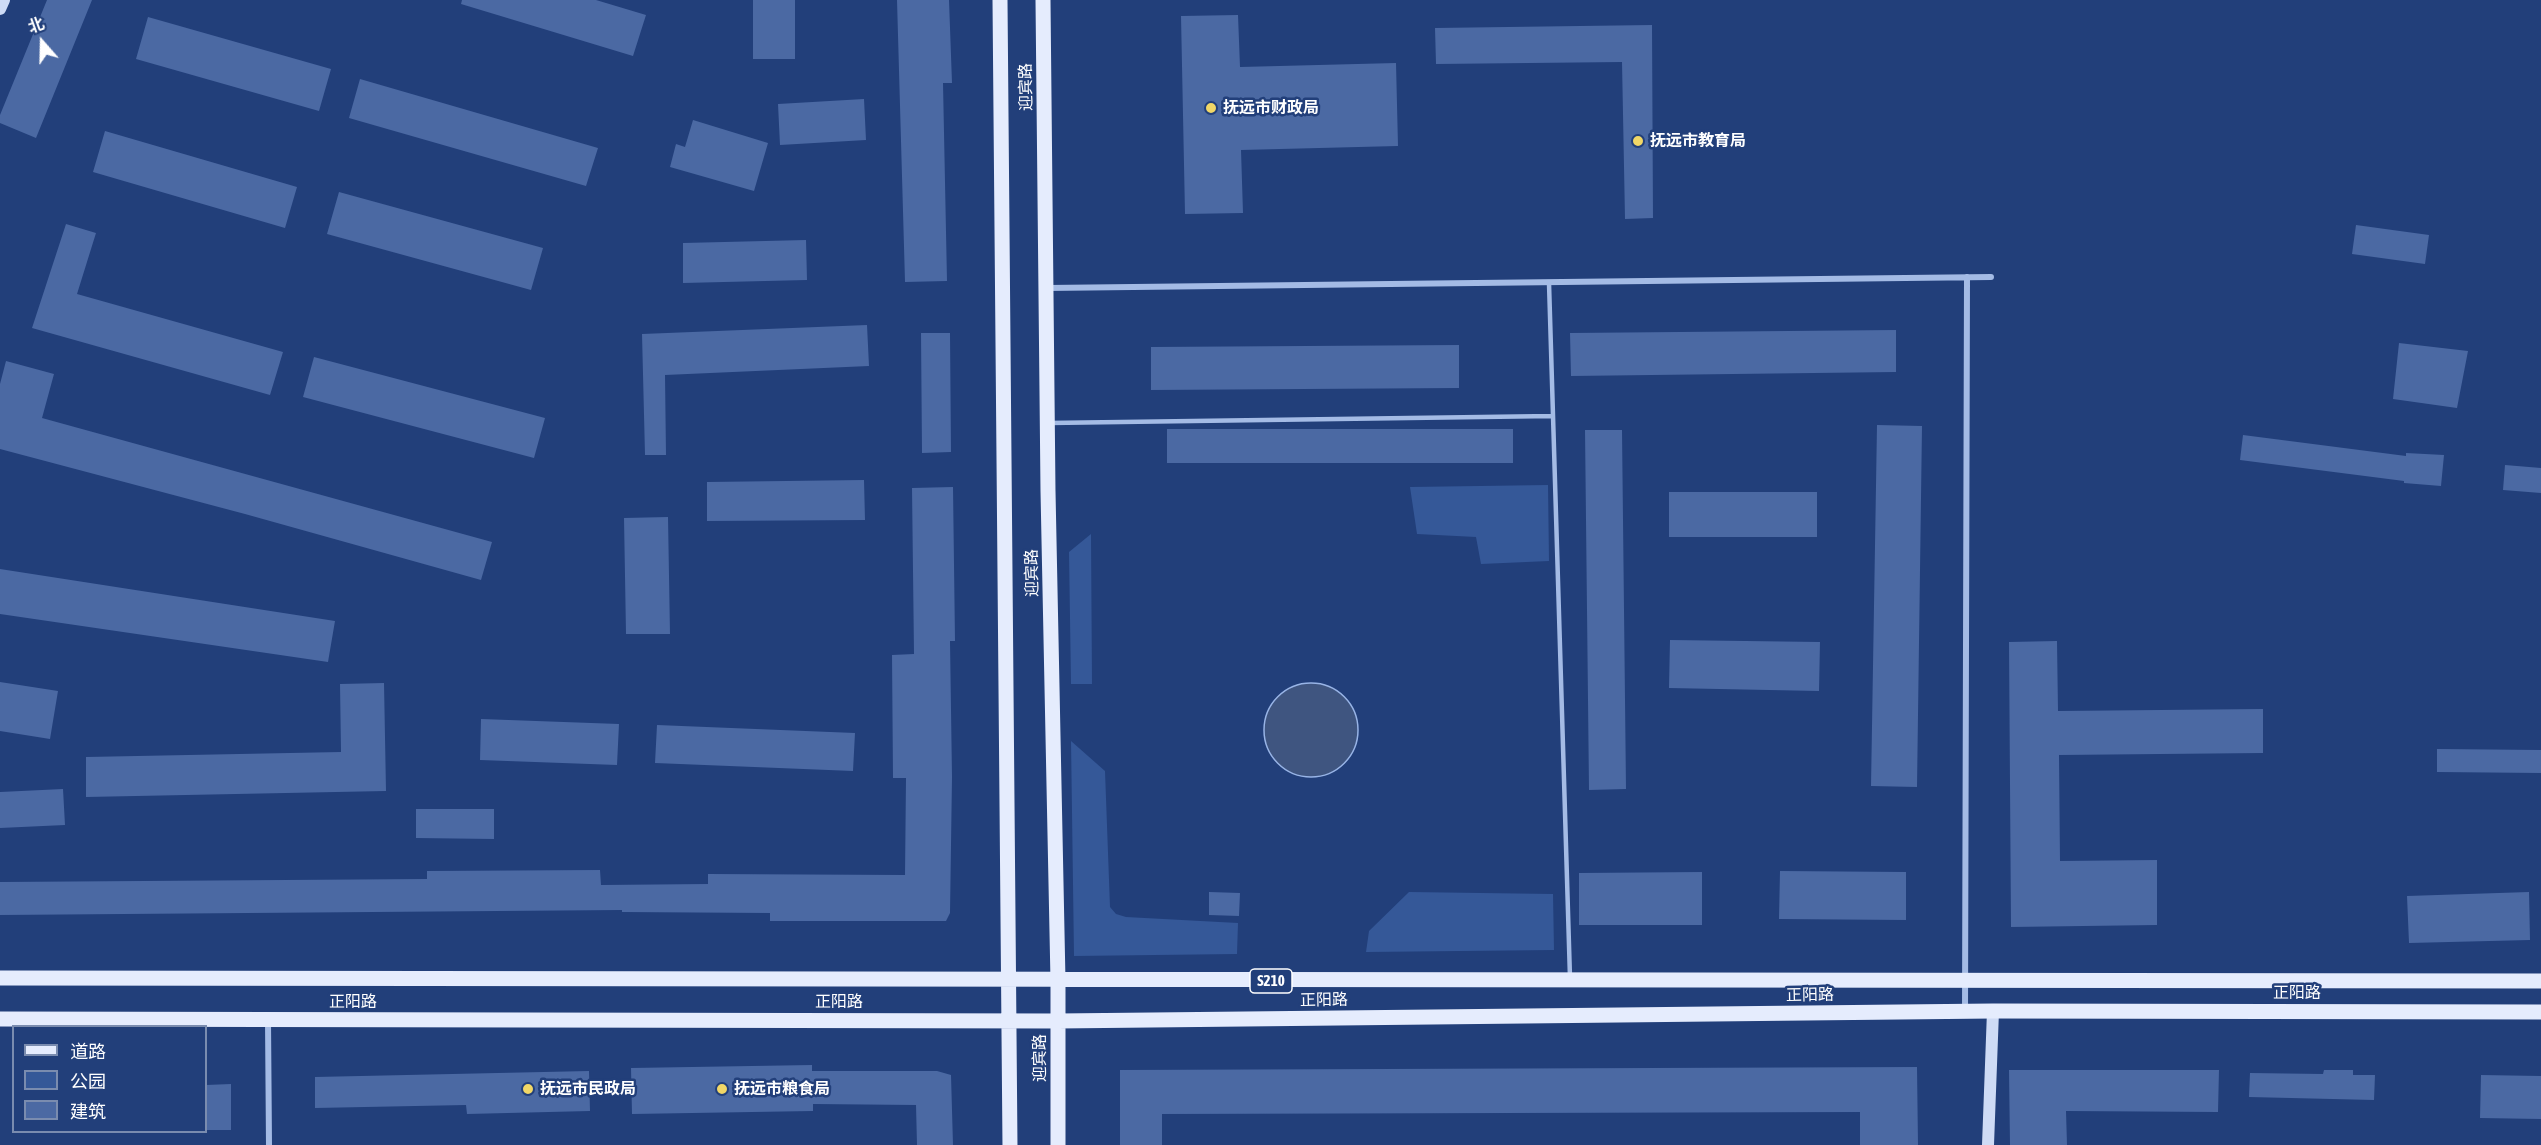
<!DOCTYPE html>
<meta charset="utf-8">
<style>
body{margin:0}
#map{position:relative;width:2541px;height:1145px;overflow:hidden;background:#223f7a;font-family:"Asap Condensed","Noto Sans SC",sans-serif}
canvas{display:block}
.legend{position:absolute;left:12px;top:1025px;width:195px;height:108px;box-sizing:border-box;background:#223f7a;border:2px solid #7a8caf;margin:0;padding:8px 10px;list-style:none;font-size:18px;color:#fff}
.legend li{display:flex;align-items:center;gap:12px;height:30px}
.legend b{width:30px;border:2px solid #7a8caf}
.north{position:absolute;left:12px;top:12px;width:60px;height:60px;-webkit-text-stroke:4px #223f7a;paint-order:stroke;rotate:340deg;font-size:16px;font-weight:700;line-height:24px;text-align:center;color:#fff}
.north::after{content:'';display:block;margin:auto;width:21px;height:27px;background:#fff;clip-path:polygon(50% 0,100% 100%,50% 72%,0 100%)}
</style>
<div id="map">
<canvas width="2541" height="1145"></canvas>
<ul class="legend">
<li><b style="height:8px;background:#e5ecfd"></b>道路</li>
<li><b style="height:16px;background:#355898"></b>公园</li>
<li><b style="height:16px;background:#4b69a3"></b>建筑</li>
</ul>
<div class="north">北</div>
</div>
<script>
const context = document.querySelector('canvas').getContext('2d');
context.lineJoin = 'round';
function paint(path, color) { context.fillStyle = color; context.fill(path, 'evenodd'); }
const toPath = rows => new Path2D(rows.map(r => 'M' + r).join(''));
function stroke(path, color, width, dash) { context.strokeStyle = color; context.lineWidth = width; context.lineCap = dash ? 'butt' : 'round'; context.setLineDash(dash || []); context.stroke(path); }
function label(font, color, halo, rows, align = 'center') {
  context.font = font + ' "Asap Condensed","Noto Sans SC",sans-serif'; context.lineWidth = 5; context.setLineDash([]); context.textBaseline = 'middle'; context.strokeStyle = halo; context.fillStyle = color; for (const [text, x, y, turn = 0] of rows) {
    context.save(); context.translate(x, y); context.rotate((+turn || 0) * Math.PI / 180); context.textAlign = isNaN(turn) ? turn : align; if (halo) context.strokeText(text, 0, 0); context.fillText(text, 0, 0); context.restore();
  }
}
paint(toPath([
 [1548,485,1549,561,1481,564,1476,537,1417,534,1410,487],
 [1091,534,1092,684,1071,684,1069,552],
 [1071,741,1105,771,1110,907,1116,914,1126,917,1238,923,1237,954,1074,956],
 [1409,892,1553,894,1554,950,1366,952,1369,931]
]), '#355898');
const water = toPath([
 '1264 730a47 47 0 1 1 94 0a47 47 0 1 1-94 0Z'
]);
paint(water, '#3f5580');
stroke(water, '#98b4e6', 1.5);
paint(toPath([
 [47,0,92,0,36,138,0,123,0,115],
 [462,0,596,0,646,15,633,56,461,4],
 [753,0,795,0,795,59,753,59],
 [897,0,949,0,952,83,943,83,947,281,905,282],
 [1238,15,1240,67,1396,63,1398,146,1241,150,1243,213,1185,214,1181,16],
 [148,17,331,69,319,111,136,59],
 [1652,25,1653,218,1625,219,1622,62,1436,64,1435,28],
 [360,79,598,148,586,186,349,118],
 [864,99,866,140,780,145,778,104],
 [693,120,768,143,754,191,670,167,676,144,685,147],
 [105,131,297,187,285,228,93,172],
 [339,192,543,248,531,290,327,234],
 [66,224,96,233,77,294,283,352,270,395,32,328],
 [2356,225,2429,235,2425,264,2352,254],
 [806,240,807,280,683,283,683,243],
 [867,325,869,366,665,375,666,455,645,455,642,334],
 [1896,330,1896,372,1571,376,1570,333],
 [921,333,950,333,951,452,922,453],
 [2399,343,2468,351,2457,408,2393,399],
 [1459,345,1459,388,1151,390,1151,347],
 [314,357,545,418,534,458,303,397],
 [6,361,54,374,42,418,492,542,481,580,245,514,0,449,0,384],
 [1877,425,1922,426,1917,787,1871,786],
 [1167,429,1513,429,1513,463,1167,463],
 [1585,430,1622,430,1626,789,1589,790],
 [2243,435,2406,456,2406,453,2444,455,2441,486,2404,483,2404,481,2240,460],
 [2505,465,2541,468,2541,493,2503,490],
 [864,480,865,520,707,521,707,482],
 [953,487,955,641,950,641,952,777,950,913,946,921,770,921,770,913,622,912,622,910,0,915,0,882,427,879,427,871,600,870,601,885,708,884,708,874,905,875,906,778,893,778,892,655,914,654,912,488],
 [1669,492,1817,492,1817,537,1669,537],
 [668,517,670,634,626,634,624,518],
 [0,569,335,621,328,662,0,614],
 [1670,640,1820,642,1819,691,1669,688],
 [2057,641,2058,711,2263,709,2263,753,2059,755,2060,861,2157,860,2157,925,2011,927,2009,642],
 [0,682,58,691,50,739,0,731],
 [384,683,386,791,86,797,86,757,341,752,340,684],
 [481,719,619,724,617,765,480,760],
 [657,725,855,733,853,771,655,763],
 [2437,749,2541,750,2541,773,2437,772],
 [63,789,65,825,0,828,0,792],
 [416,809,494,809,494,839,416,838],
 [1780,871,1906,872,1906,920,1779,919],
 [1702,872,1702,925,1579,925,1579,873],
 [1209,892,1240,893,1239,916,1209,915],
 [2529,892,2530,940,2409,943,2407,896],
 [812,1065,812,1071,937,1071,951,1075,953,1145,917,1145,916,1105,813,1104,813,1111,632,1114,631,1068],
 [1917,1067,1918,1145,1860,1145,1860,1112,1162,1114,1162,1145,1120,1145,1120,1070],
 [2009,1070,2219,1070,2218,1112,2066,1111,2067,1145,2010,1145],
 [2324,1070,2353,1070,2353,1075,2375,1075,2374,1100,2249,1097,2250,1073,2323,1074],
 [589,1071,590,1111,467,1114,466,1105,315,1108,315,1077],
 [2481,1075,2541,1076,2541,1119,2480,1118],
 [231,1084,231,1130,206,1130,206,1085]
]), '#4b69a3');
stroke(toPath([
 [1549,283,1570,978],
 [1049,423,1553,416]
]), '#a4bbe5', 4.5);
stroke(toPath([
 [1047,288,1991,277],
 [1965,1011,1967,277],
 [268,1020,269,1145]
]), '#a4bbe5', 6);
stroke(toPath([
 [0,9,4,0],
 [1988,1145,1993,1011]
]), '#cedbf5', 12);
stroke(toPath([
 [1000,0,1010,1145],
 [1043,0,1048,491,1058,981,1058,1145],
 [0,978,2541,981],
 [0,1019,1058,1021,1993,1011,2541,1012]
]), '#e5ecfd', 15);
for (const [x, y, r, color] of [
 [1211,108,6,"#f1d767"],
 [1638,141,6,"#f1d767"],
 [528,1089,6,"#f1d767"],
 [722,1089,6,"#f1d767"]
]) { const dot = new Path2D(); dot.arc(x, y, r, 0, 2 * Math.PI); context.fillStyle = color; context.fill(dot); stroke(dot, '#223f7a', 2); }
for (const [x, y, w] of [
 [1271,981,42]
]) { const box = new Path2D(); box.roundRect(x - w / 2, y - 12, w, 24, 4.5); context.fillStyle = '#223f7a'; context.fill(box); stroke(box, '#fff', 1.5); }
label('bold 15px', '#fff', null, [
 ["S210",1271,981]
]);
label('16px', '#fff', '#223f7a', [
 ["迎宾路",1026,87,-91],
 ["迎宾路",1032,573,-91],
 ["正阳路",2297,993],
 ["正阳路",1810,995,-1],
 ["正阳路",1324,1000,-1],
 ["正阳路",353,1002],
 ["正阳路",839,1002],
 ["迎宾路",1040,1058,-90]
]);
label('bold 16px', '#fff', '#223f7a', [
 ["抚远市财政局",1223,108],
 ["抚远市教育局",1650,141],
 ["抚远市民政局",540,1089],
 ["抚远市粮食局",734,1089]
], 'left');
</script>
